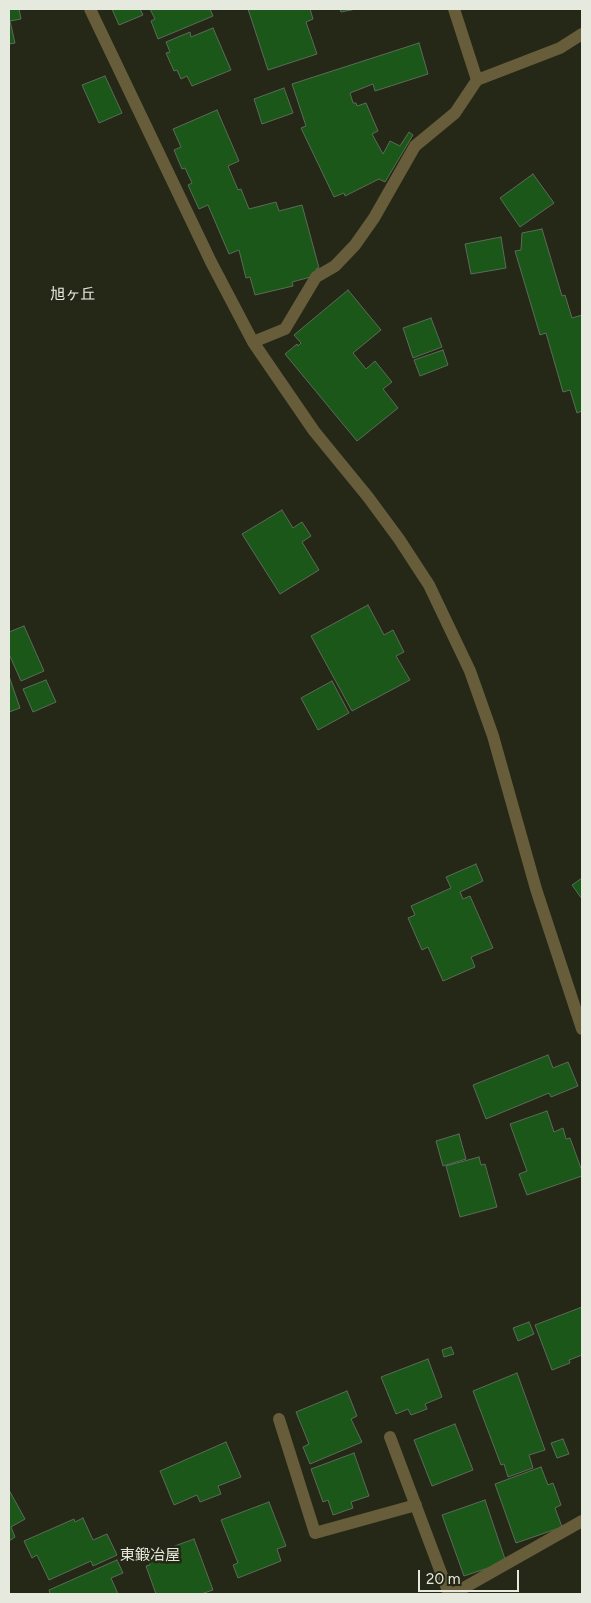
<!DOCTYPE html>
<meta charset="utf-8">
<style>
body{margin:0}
#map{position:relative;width:591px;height:1603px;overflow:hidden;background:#252816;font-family:Figtree,sans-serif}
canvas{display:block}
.frame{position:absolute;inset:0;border:10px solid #e6e9dd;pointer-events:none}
.scale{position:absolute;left:418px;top:1570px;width:101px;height:22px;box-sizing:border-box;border:2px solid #e6e9dd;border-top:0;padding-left:6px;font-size:15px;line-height:18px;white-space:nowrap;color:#e6e9dd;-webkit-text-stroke:4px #252816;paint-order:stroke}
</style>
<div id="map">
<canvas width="591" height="1603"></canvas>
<div class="frame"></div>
<div class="scale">20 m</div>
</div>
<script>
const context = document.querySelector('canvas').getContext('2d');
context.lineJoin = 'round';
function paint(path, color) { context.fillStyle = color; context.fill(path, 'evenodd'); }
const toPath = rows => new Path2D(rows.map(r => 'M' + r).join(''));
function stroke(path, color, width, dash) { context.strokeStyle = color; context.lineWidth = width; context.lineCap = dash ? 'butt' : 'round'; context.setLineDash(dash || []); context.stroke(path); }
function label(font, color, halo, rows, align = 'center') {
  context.font = font + ' Figtree,"Noto Sans JP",sans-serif'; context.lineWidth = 5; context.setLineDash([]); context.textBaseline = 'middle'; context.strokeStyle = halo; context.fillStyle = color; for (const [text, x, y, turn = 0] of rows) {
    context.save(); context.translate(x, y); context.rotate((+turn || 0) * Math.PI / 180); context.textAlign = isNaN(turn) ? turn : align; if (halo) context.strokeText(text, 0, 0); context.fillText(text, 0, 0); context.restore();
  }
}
const building = toPath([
 [9,9,19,9,21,19,10,21,15,43,9,44,9,9],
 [112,9,140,9,143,15,119,25,112,9],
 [150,9,210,9,213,16,158,39,151,21,155,19,150,9],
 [248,9,310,9,313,19,306,22,317,54,268,70,248,9],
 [340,9,356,9,341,12,340,9],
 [213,28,231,70,192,86,187,76,181,79,177,70,174,71,166,53,170,52,166,42,190,32,191,37,213,28],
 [419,43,428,74,375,91,373,84,350,93,353,103,356,103,357,106,366,103,378,131,372,134,383,154,390,141,400,146,409,132,413,135,385,182,379,179,345,196,344,193,334,197,301,128,306,126,292,84,419,43],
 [105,76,122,113,99,123,82,85,105,76],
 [284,88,293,113,262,124,254,99,284,88],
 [217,110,239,161,228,166,238,190,241,189,249,209,276,202,279,211,302,205,319,268,316,269,318,275,292,282,293,286,255,295,250,277,246,278,239,250,229,254,208,205,199,209,188,185,192,183,185,168,182,169,174,150,181,147,173,129,217,110],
 [533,174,554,203,520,227,500,198,533,174],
 [542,229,562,296,565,295,572,318,582,315,582,411,577,413,570,390,563,392,546,333,540,335,515,251,521,250,522,233,542,229],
 [501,237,506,268,471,274,465,244,501,237],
 [348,290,381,330,353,353,366,369,375,361,392,382,383,389,398,408,357,441,285,354,297,344,298,346,301,343,294,335,348,290],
 [431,318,442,347,413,358,403,328,431,318],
 [443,350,448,365,420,376,414,360,443,350],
 [282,510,293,528,302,522,311,536,302,542,319,570,280,594,242,534,282,510],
 [368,605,384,635,393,630,404,652,396,656,410,680,352,711,311,636,368,605],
 [24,626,44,671,21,681,9,654,9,632,24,626],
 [9,676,20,708,9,712,9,676],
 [46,680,56,702,33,712,23,689,46,680],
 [332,681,349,713,318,730,301,698,332,681],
 [476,864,483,881,460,892,463,899,470,896,493,948,471,957,475,967,443,981,428,947,422,950,408,918,415,915,411,906,451,888,446,877,476,864],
 [582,878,582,899,572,885,582,878],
 [548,1055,553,1068,568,1062,578,1086,551,1097,549,1093,486,1119,473,1085,548,1055],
 [547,1111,554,1132,563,1128,566,1139,570,1138,582,1171,582,1176,527,1195,519,1174,527,1171,510,1124,547,1111],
 [459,1134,466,1159,443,1166,436,1141,459,1134],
 [479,1157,481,1165,485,1164,497,1207,460,1217,446,1166,479,1157],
 [582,1307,582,1355,569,1360,570,1363,552,1370,535,1325,582,1307],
 [529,1322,534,1334,518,1341,513,1328,529,1322],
 [451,1347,454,1354,444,1357,442,1350,451,1347],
 [428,1359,442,1397,425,1404,427,1409,411,1415,408,1409,396,1414,381,1377,428,1359],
 [517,1373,545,1450,529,1455,533,1468,508,1477,504,1464,501,1465,473,1391,517,1373],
 [347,1391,357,1416,351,1419,362,1442,310,1464,303,1447,309,1444,296,1412,347,1391],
 [455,1424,473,1470,432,1486,414,1440,455,1424],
 [563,1439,569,1454,557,1458,551,1443,563,1439],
 [226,1442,241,1477,218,1486,221,1494,200,1502,197,1495,174,1505,160,1471,226,1442],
 [354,1453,369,1496,351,1502,353,1508,333,1515,328,1500,323,1502,311,1469,354,1453],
 [541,1467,548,1485,553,1483,561,1505,555,1508,562,1527,516,1543,495,1484,541,1467],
 [9,1490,25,1519,11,1527,15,1537,9,1541,9,1490],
 [485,1500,506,1562,464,1576,442,1515,485,1500],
 [269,1502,286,1546,277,1549,281,1561,238,1578,233,1565,238,1563,221,1520,269,1502],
 [83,1518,93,1540,107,1534,117,1555,93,1566,91,1561,49,1580,37,1555,32,1558,24,1541,74,1519,75,1522,83,1518],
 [194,1539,213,1590,201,1594,156,1594,146,1566,150,1565,147,1556,194,1539],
 [117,1560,123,1573,111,1578,118,1594,50,1594,49,1590,117,1560]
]);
paint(building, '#1b5718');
stroke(building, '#5c6b5a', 1);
stroke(toPath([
 [90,9,211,262,253,342,314,431,368,497,399,539,429,585,470,671,493,736,536,889,582,1029],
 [454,9,477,80],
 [253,342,285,329,316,277,335,266,355,245,374,218,415,146,455,113,477,80,560,48,582,34],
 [279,1419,315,1533,416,1505],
 [390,1437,449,1594],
 [453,1594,582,1521]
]), '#675d3b', 12);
label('15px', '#e6e9dd', '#252816', [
 ["旭ヶ丘",73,295],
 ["東鍛冶屋",150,1556]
]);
</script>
